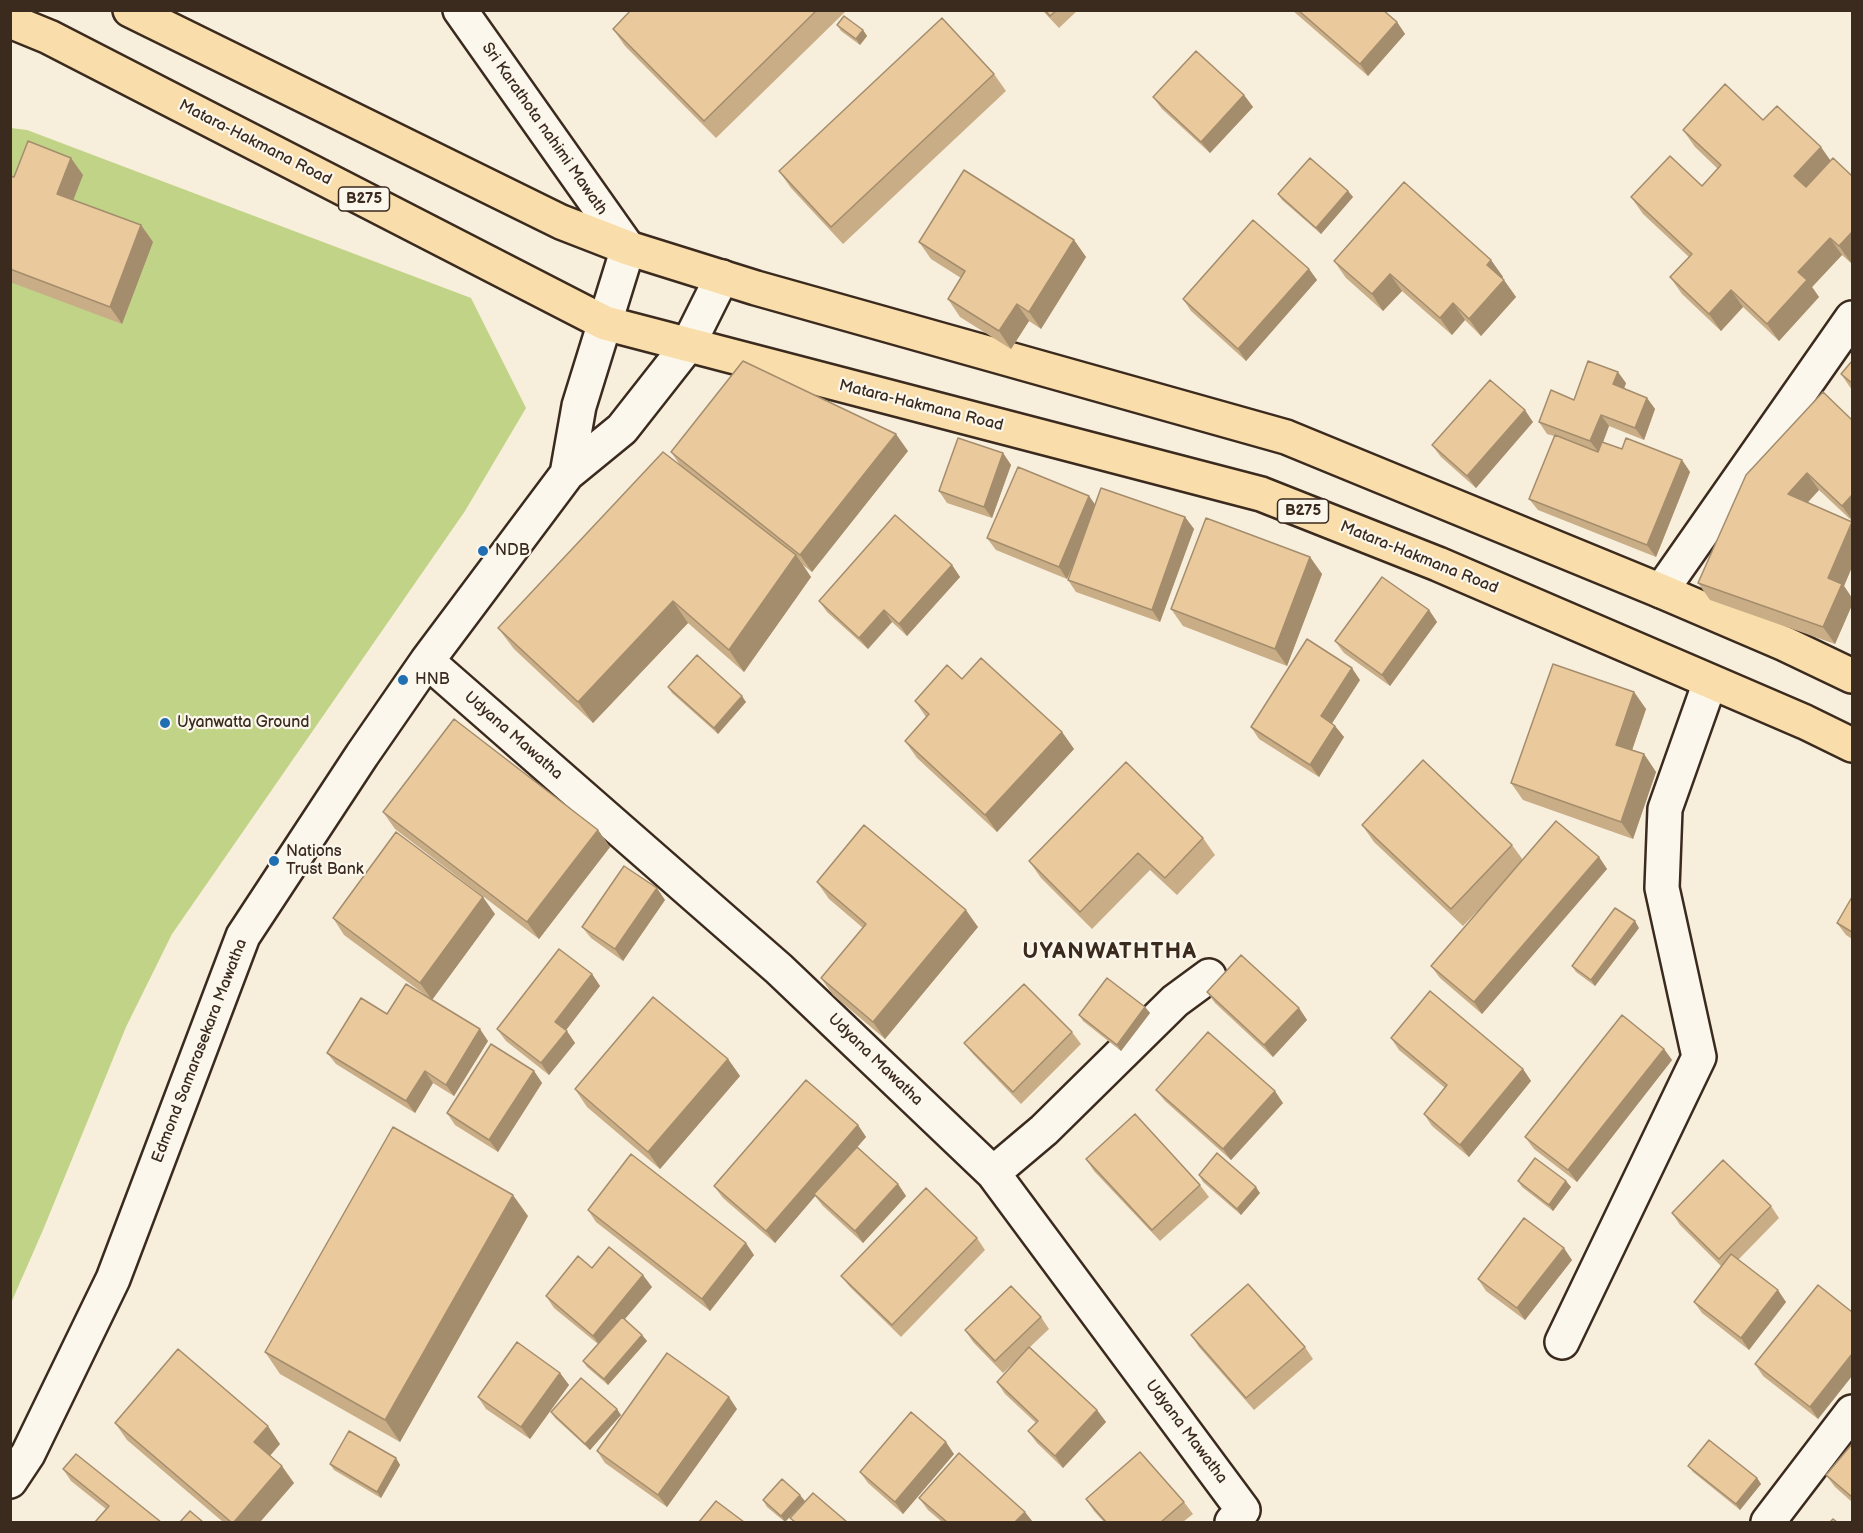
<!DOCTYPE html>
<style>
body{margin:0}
#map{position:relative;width:1863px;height:1533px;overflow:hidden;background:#f8eedc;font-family:"Balsamiq Sans",sans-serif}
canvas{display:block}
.frame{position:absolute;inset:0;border:12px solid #3b2a1e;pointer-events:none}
</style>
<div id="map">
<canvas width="1863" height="1533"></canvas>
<div class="frame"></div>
</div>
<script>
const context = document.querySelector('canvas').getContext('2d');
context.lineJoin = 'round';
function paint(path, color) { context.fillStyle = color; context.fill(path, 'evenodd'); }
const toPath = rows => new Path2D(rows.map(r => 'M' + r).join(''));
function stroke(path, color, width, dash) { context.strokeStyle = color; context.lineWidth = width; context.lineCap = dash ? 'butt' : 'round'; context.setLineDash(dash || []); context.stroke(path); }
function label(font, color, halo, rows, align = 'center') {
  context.font = font + ' "Balsamiq Sans",sans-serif'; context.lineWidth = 4.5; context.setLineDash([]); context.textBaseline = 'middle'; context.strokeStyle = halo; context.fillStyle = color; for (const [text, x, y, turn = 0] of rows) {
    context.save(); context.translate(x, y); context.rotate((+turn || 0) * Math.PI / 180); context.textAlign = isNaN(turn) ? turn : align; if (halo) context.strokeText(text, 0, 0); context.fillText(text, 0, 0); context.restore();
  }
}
paint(toPath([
 [11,128,27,130,471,298,526,408,465,511,172,934,126,1027,43,1230,11,1303]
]), '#c1d387');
const minor = toPath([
 [460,10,628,248,579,406,567,474],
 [1661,591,1852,318],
 [427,661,779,969,993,1173,1243,1510,1232,1522],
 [993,1173,1044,1130,1175,1001,1209,976],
 [1562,1342,1699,1057,1662,888,1665,809,1710,682],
 [10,1481,28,1454,113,1279,243,936,362,755,427,661,567,474,622,429,688,345,722,277],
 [1768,1522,1852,1412]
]);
const primary = toPath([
 [130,10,561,222,628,248,756,288,1286,437,1661,591,1785,644,1852,676],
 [10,21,49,37,605,323,1261,494,1438,564,1805,722,1852,745]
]);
stroke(minor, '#3b2a1e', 38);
stroke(primary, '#3b2a1e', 38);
stroke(minor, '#fbf7ec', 33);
stroke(primary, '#f9deab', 33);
paint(toPath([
 [631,10,847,10,716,138,625,46,613,29],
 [1042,10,1078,10,1059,28],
 [1292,10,1383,10,1397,22,1405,34,1368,76],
 [837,25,863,30,867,36,860,45,841,31],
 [994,74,1006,91,843,244,791,188,779,171],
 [1244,95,1253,107,1210,153,1162,109,1153,97],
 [1763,120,1851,263,1842,255,1812,287,1819,297,1779,341,1743,307,1721,331,1682,294,1670,277,1689,257,1643,214,1631,197,1702,186,1718,169,1695,147,1683,130],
 [83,175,73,200,141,225,153,242,122,324,10,282,10,176,14,177],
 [1348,191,1353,197,1321,234,1282,200,1278,194],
 [1074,240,1086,257,1041,329,1029,321,1011,349,960,317,948,299,961,278,931,259,919,242],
 [1491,260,1503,277,1502,278,1516,297,1481,336,1465,320,1452,335,1402,291,1383,311,1346,278,1334,261],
 [1309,269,1317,280,1246,361,1191,311,1183,299],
 [1852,361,1852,390,1841,374],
 [1626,383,1624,389,1647,398,1655,409,1644,440,1609,426,1603,442,1622,449,1682,460,1690,472,1656,557,1538,510,1529,499,1554,436,1547,434,1539,422,1574,400],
 [1852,420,1852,521,1819,490,1807,502,1852,522,1852,567,1844,586,1852,598,1852,605,1835,644,1710,600,1698,583],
 [1533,422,1476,488,1441,457,1432,445],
 [908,451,812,572,803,565,811,577,744,672,688,623,593,723,514,649,498,628,680,465,671,452],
 [1003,453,1011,465,992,518,947,503,939,491],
 [1089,496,1095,504,1185,517,1194,529,1160,622,1076,592,1068,580,1074,562,1067,579,996,550,987,538],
 [1310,557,1322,574,1287,666,1183,626,1171,609],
 [952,565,960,577,907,636,892,622,868,649,827,612,819,601],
 [1429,610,1437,622,1390,686,1344,653,1335,641],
 [962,679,1062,732,1074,749,997,832,917,758,905,741,926,717,915,701],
 [1360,680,1332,723,1335,726,1344,737,1319,777,1259,739,1251,727],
 [668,687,746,702,718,734,672,693],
 [1634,692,1646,709,1632,750,1644,754,1656,772,1633,839,1523,800,1511,783],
 [383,812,598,830,610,847,539,939,395,829],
 [1362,825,1512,845,1523,860,1599,857,1607,869,1482,1014,1440,978,1431,966,1489,899,1463,926,1374,842],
 [1203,838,1215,855,1177,895,1150,870,1092,929,1041,878,1029,861],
 [817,882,978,927,885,1039,833,995,821,978,863,928,829,899],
 [1852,897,1852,939,1846,935,1837,923],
 [665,900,623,961,591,938,582,927],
 [495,914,432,1000,344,935,333,918],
 [1639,928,1595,986,1576,972,1572,966],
 [592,974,600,986,566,1030,575,1043,549,1075,506,1041,497,1029],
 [1207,992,1299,1008,1307,1020,1273,1057,1215,1003],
 [1145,1007,1150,1013,1121,1051,1083,1021,1079,1015],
 [387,1014,488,1041,454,1096,433,1083,415,1113,336,1064,327,1053],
 [1072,1032,1081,1044,1021,1104,973,1054,964,1043],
 [1391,1038,1523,1069,1531,1081,1469,1157,1432,1126,1424,1114,1445,1088,1399,1050],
 [1664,1049,1672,1060,1577,1182,1534,1149,1525,1137],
 [728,1059,740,1076,660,1169,587,1107,575,1089],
 [534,1071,542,1083,498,1152,455,1125,447,1113],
 [1156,1090,1283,1103,1231,1160,1165,1101],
 [858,1125,866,1137,857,1147,898,1184,906,1196,863,1243,823,1206,815,1196,775,1243,723,1198,714,1186],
 [1086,1159,1200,1185,1209,1197,1160,1241,1094,1171],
 [1199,1175,1260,1193,1241,1215,1203,1182],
 [1518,1181,1566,1181,1571,1187,1553,1211,1522,1187],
 [1771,1206,1779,1218,1738,1260,1786,1302,1749,1350,1702,1313,1694,1302,1721,1266,1680,1225,1672,1213],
 [588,1210,754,1255,710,1311,596,1222],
 [528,1216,400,1442,280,1374,265,1352],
 [977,1238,985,1250,901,1337,850,1287,841,1276],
 [1572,1260,1525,1320,1486,1291,1478,1279],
 [592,1268,652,1287,625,1319,642,1335,647,1341,608,1385,587,1367,583,1361,598,1344,554,1308,546,1296],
 [1852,1312,1852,1376,1818,1419,1763,1376,1755,1364],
 [1041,1317,1049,1329,1030,1347,1097,1410,1106,1422,1063,1468,1037,1443,1028,1431,1036,1423,1005,1394,997,1382,1021,1356,1003,1373,973,1342,965,1330],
 [1191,1335,1305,1347,1313,1359,1254,1410,1199,1347],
 [560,1373,569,1385,530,1439,486,1409,478,1397],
 [737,1409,667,1507,605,1463,597,1451],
 [551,1412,621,1415,590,1450,555,1418],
 [115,1423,280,1444,270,1456,294,1483,260,1522,223,1522,127,1440],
 [1852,1444,1852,1502,1835,1487,1826,1475],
 [954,1454,903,1514,868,1483,860,1472],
 [396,1458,400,1465,381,1498,334,1470,330,1464],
 [1688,1466,1757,1478,1761,1484,1740,1510,1693,1472],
 [63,1469,161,1522,106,1509,71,1481],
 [919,1498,1033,1522,942,1522,928,1510],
 [1086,1499,1184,1502,1193,1514,1183,1522,1104,1522,1094,1511],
 [763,1500,805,1501,785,1522,767,1507]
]), '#c9ad86');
paint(toPath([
 [1397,22,1405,34,1368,76,1360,64],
 [863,30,867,36,860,45,856,39],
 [1244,95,1253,107,1210,153,1201,142],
 [1821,147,1833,164,1806,193,1794,176],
 [71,158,83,175,69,211,57,194],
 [1348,191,1353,197,1321,234,1316,228],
 [141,225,153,242,122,324,110,307],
 [1852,232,1852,262,1851,263,1839,246],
 [1830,238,1842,255,1812,287,1819,297,1779,341,1767,324,1798,272],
 [1074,240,1086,257,1041,329,1029,312],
 [1491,260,1503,277,1499,283,1487,265],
 [1309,269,1317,280,1246,361,1238,349],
 [1390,274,1402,291,1383,311,1372,294],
 [1504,280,1516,297,1481,336,1469,319],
 [1731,290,1743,307,1721,331,1709,314],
 [1453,303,1465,320,1452,335,1440,318],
 [1017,304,1029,321,1011,349,999,331],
 [1618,372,1626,383,1621,396,1613,384],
 [1647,398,1655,409,1644,440,1635,428],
 [1525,410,1533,422,1476,488,1467,476],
 [1601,415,1609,426,1599,453,1590,441],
 [896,434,908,451,812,572,800,555],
 [1003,453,1011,465,992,518,984,507],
 [1682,460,1690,472,1656,557,1647,545],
 [1807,473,1819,490,1800,511,1788,494],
 [1852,495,1852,520,1842,506],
 [1089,496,1097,508,1067,579,1059,567],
 [1185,517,1194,529,1160,622,1152,610],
 [1852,523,1852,567,1844,586,1852,598,1852,605,1835,644,1823,627,1828,578],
 [796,555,811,577,744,672,729,650],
 [1310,557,1322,574,1287,666,1275,649],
 [952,565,960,577,907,636,899,624],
 [673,601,688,623,593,723,578,702],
 [884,610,892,622,868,649,859,638],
 [1429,610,1437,622,1390,686,1382,675],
 [1352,668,1360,680,1329,728,1321,716],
 [1634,692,1646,709,1628,762,1616,745],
 [742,696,746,702,718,734,714,728],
 [1335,726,1344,737,1319,777,1310,765],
 [1062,732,1074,749,997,832,985,815],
 [1644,754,1656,772,1633,839,1621,822],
 [598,830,610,847,539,939,527,922],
 [1599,857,1607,869,1482,1014,1474,1002],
 [657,888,665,900,623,961,615,949],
 [483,897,495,914,432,1000,420,983],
 [966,910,978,927,885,1039,873,1022],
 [1635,921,1639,928,1595,986,1591,980],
 [592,974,600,986,563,1034,555,1022],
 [1145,1007,1150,1013,1121,1051,1117,1045],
 [1299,1008,1307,1020,1273,1057,1264,1045],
 [480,1029,488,1041,454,1096,446,1085],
 [567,1031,575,1043,549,1075,541,1063],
 [1664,1049,1672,1060,1577,1182,1568,1170],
 [728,1059,740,1076,660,1169,648,1152],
 [1523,1069,1531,1081,1469,1157,1460,1145],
 [425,1071,433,1083,415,1113,406,1101],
 [534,1071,542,1083,498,1152,489,1140],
 [1275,1091,1283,1103,1231,1160,1223,1149],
 [858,1125,866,1137,775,1243,766,1231],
 [1566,1181,1571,1187,1553,1211,1549,1205],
 [898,1184,906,1196,863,1243,855,1231],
 [1256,1187,1260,1193,1241,1215,1237,1209],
 [513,1195,528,1216,400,1442,385,1420],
 [746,1243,754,1255,710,1311,702,1299],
 [1564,1248,1572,1260,1525,1320,1517,1308],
 [643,1275,652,1287,601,1347,593,1336],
 [1778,1290,1786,1302,1749,1350,1741,1338],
 [642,1335,647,1341,608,1385,604,1379],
 [1852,1354,1852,1376,1818,1419,1810,1407],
 [560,1373,569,1385,530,1439,521,1427],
 [729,1397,737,1409,667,1507,658,1495],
 [617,1409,621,1415,590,1450,585,1444],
 [1097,1410,1106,1422,1063,1468,1055,1456],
 [268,1426,280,1444,266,1460,254,1442],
 [946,1442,954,1454,903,1514,895,1502],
 [396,1458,400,1465,381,1498,377,1492],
 [282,1466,294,1483,260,1522,234,1522],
 [1757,1478,1761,1484,1740,1510,1736,1504],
 [800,1495,805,1501,785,1522,781,1516],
 [1025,1512,1033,1522,1015,1522]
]), '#a48d6d');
const building = toPath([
 [631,10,817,10,704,121,613,29,631,10],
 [1045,10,1057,10,1050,16,1045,10],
 [1298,10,1383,10,1397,22,1360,64,1298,10],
 [844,16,863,30,856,39,837,25,844,16],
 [942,18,994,74,831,227,779,171,942,18],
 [1196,51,1244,95,1201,142,1153,97,1196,51],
 [1725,84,1763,120,1777,106,1821,147,1794,176,1806,187,1833,158,1852,176,1852,232,1839,246,1830,238,1798,272,1807,280,1767,324,1731,290,1709,314,1670,277,1692,254,1631,197,1670,156,1702,186,1721,165,1683,130,1725,84],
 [28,141,71,158,57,194,141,225,110,307,10,269,10,176,14,177,28,141],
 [1310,158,1348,191,1316,228,1278,194,1310,158],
 [964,170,1074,240,1029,312,1017,304,999,331,948,299,965,271,919,242,964,170],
 [1404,182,1491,260,1487,265,1504,280,1469,319,1453,303,1440,318,1390,274,1372,294,1334,261,1404,182],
 [1253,220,1309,269,1238,349,1183,299,1253,220],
 [743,361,896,434,800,555,671,452,743,361],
 [1588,361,1618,372,1613,384,1647,398,1635,428,1601,415,1590,441,1539,422,1551,390,1574,400,1588,361],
 [1852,361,1852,383,1841,374,1852,361],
 [1490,380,1525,410,1467,476,1432,445,1490,380],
 [1823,392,1852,420,1852,495,1842,506,1807,473,1788,494,1852,522,1828,578,1842,584,1823,627,1698,583,1746,475,1823,392],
 [1555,435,1598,452,1602,442,1622,449,1626,438,1682,460,1647,545,1529,499,1555,435],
 [958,438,1003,453,984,507,939,491,958,438],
 [663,452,796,555,729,650,673,601,578,702,498,628,663,452],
 [1018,467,1089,496,1059,567,987,538,1018,467],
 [1101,488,1185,517,1152,610,1068,580,1101,488],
 [895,515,952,565,899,624,884,610,859,638,819,601,895,515],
 [1206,518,1310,557,1275,649,1171,609,1206,518],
 [1382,577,1429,610,1382,675,1335,641,1382,577],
 [1307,639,1352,668,1321,716,1335,726,1310,765,1251,727,1307,639],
 [697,655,742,696,714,728,668,687,697,655],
 [981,658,1062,732,985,815,905,741,929,714,915,701,947,665,962,679,981,658],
 [1553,664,1634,692,1616,745,1644,754,1621,822,1511,783,1553,664],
 [454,719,598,830,527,922,383,812,454,719],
 [1423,760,1512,845,1451,909,1362,825,1423,760],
 [1126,762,1203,838,1165,878,1138,853,1080,912,1029,861,1126,762],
 [1556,821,1599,857,1474,1002,1431,966,1556,821],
 [864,825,966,910,873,1022,821,978,866,924,817,882,864,825],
 [396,832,483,897,420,983,333,918,396,832],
 [624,866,657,888,615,949,582,927,624,866],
 [1852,897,1852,932,1837,923,1852,897],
 [1615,908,1635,921,1591,980,1572,966,1615,908],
 [559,949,592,974,555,1022,567,1031,541,1063,497,1029,559,949],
 [1241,955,1299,1008,1264,1045,1207,992,1241,955],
 [1107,978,1145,1007,1117,1045,1079,1015,1107,978],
 [406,984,480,1029,446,1085,425,1071,406,1101,327,1053,361,998,387,1014,406,984],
 [1024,984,1072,1032,1013,1092,964,1043,1024,984],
 [1430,991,1523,1069,1460,1145,1424,1114,1447,1085,1391,1038,1430,991],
 [653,997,728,1059,648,1152,575,1089,653,997],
 [1622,1015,1664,1049,1568,1170,1525,1137,1622,1015],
 [1208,1032,1275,1091,1223,1149,1156,1090,1208,1032],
 [491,1044,534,1071,489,1140,447,1113,491,1044],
 [806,1080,858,1125,766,1231,714,1186,806,1080],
 [1135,1114,1200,1185,1152,1230,1086,1159,1135,1114],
 [393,1127,513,1195,385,1420,265,1352,393,1127],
 [857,1147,898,1184,855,1231,814,1194,857,1147],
 [1217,1153,1256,1187,1237,1209,1199,1175,1217,1153],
 [631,1154,746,1243,702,1299,588,1210,631,1154],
 [1535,1158,1566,1181,1549,1205,1518,1181,1535,1158],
 [1723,1160,1771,1206,1719,1259,1672,1213,1723,1160],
 [926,1188,977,1238,892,1325,841,1276,926,1188],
 [1524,1218,1564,1248,1517,1308,1478,1279,1524,1218],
 [609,1247,643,1275,593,1336,546,1296,578,1256,592,1268,609,1247],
 [1731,1254,1778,1290,1741,1338,1694,1302,1731,1254],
 [1248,1284,1305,1347,1246,1398,1191,1335,1248,1284],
 [1818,1285,1852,1312,1852,1354,1810,1407,1755,1364,1818,1285],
 [1011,1286,1041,1317,995,1361,965,1330,1011,1286],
 [622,1317,642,1335,604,1379,583,1361,622,1317],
 [517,1342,560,1373,521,1427,478,1397,517,1342],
 [1029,1347,1097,1410,1055,1456,1028,1431,1038,1421,997,1382,1029,1347],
 [178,1349,268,1426,254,1442,282,1466,234,1522,231,1522,115,1423,178,1349],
 [667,1353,729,1397,658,1495,597,1451,667,1353],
 [581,1378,617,1409,585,1444,551,1412,581,1378],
 [911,1412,946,1442,895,1502,860,1472,911,1412],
 [349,1431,396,1458,377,1492,330,1464,349,1431],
 [1709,1440,1757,1478,1736,1504,1688,1466,1709,1440],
 [1852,1444,1852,1497,1826,1475,1852,1444],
 [1140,1452,1184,1502,1161,1522,1106,1522,1086,1499,1140,1452],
 [959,1453,1025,1512,1015,1522,947,1522,919,1498,959,1453],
 [76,1454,161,1522,95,1522,109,1506,63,1469,76,1454],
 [782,1479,800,1495,781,1516,763,1500,782,1479],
 [813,1493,847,1522,795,1522,790,1518,813,1493],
 [716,1501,744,1522,699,1522,716,1501],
 [190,1511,203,1522,180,1522,190,1511],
 [1833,1519,1837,1522,1830,1522,1833,1519]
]);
paint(building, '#eac99c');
stroke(building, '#a48d6d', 1.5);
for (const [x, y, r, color] of [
 [483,551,6,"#1f6fb2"],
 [403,680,6,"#1f6fb2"],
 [165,723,6,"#1f6fb2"],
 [274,861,6,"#1f6fb2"]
]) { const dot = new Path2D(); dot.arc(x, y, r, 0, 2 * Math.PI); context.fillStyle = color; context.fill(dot); stroke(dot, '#fbf7ec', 2); }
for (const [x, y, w] of [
 [364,199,51],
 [1303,511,51]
]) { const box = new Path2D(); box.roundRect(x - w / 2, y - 12, w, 24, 4.5); context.fillStyle = '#fbf7ec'; context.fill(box); stroke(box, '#3b2a1e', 1.5); }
label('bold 15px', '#3b2a1e', null, [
 ["B275",364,199],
 ["B275",1303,511]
]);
label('16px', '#3b2a1e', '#fbf7ec', [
 ["Sri Karathota nahimi Mawath",544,129,55],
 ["Matara-Hakmana Road",255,143,27],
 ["Matara-Hakmana Road",921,406,14],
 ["Matara-Hakmana Road",1419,558,22],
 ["Udyana Mawatha",513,736,41],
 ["Edmond Samarasekara Mawatha",200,1051,-69],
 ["Udyana Mawatha",875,1060,44],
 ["Udyana Mawatha",1186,1432,53]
]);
label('16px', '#3b2a1e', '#fbf7ec', [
 ["NDB",495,551],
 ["HNB",415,680],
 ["Uyanwatta Ground",177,723],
 ["Nations",286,852],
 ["Trust Bank",286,870]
], 'left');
context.letterSpacing = '1.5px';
label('bold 22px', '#3b2a1e', '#fbf7ec', [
 ["UYANWATHTHA",1110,952]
]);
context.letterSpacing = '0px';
</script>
